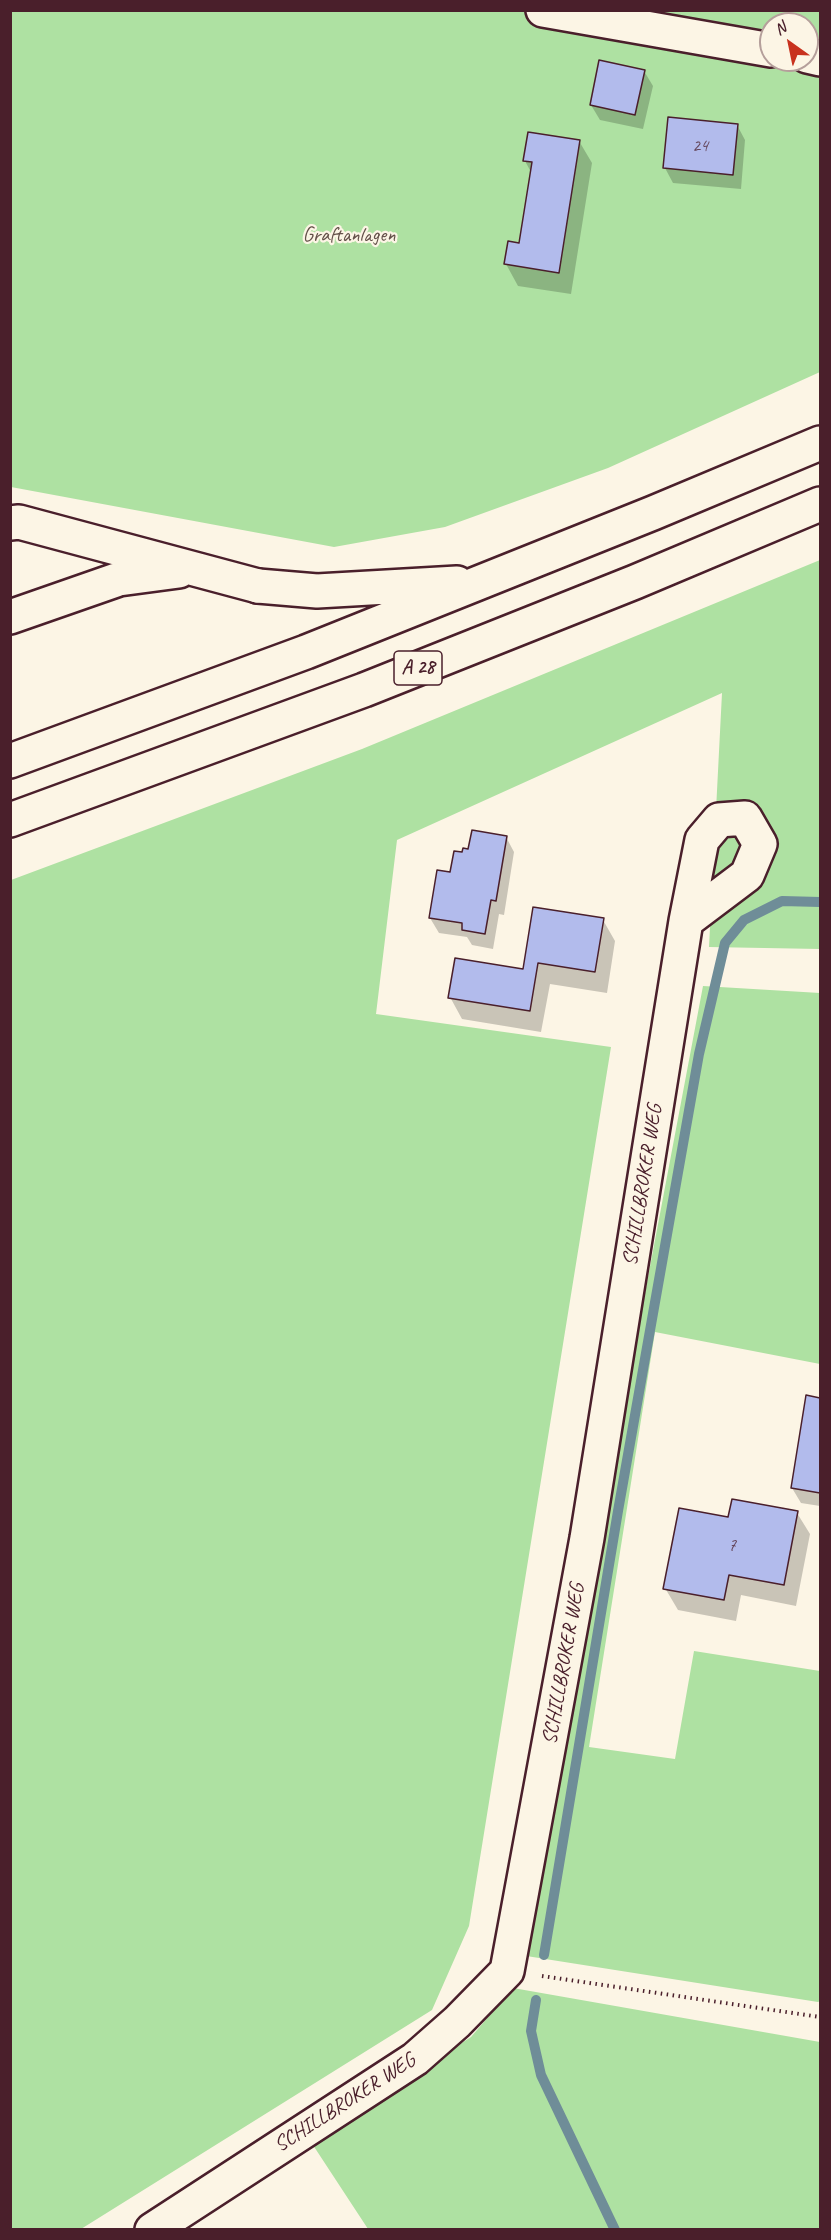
<!DOCTYPE html>
<style>
body{margin:0}
#map{position:relative;width:831px;height:2240px;overflow:hidden;background:#fcf5e5;font-family:Caveat,sans-serif}
canvas{display:block}
.frame{position:absolute;inset:0;border:12px solid #4a1f2b;pointer-events:none}
.north{position:absolute;left:759px;top:12px;width:60px;height:60px;box-sizing:border-box;background:#fcf5e5;border:2px solid #b59f9b;border-radius:50%;rotate:327deg;font-size:16px;font-weight:700;line-height:24px;text-align:center;color:#4a1f2b}
.north::after{content:'';display:block;margin:auto;width:21px;height:27px;background:#c8321e;clip-path:polygon(50% 0,100% 100%,50% 72%,0 100%)}
</style>
<div id="map">
<canvas width="831" height="2240"></canvas>
<div class="frame"></div>
<div class="north">N</div>
</div>
<script>
const context = document.querySelector('canvas').getContext('2d');
context.lineJoin = 'round';
function paint(path, color) { context.fillStyle = color; context.fill(path, 'evenodd'); }
const toPath = rows => new Path2D(rows.map(r => 'M' + r).join(''));
function stroke(path, color, width, dash) { context.strokeStyle = color; context.lineWidth = width; context.lineCap = dash ? 'butt' : 'round'; context.setLineDash(dash || []); context.stroke(path); }
function label(font, color, halo, rows, align = 'center') {
  context.font = font + ' Caveat,sans-serif'; context.lineWidth = 4.5; context.setLineDash([]); context.textBaseline = 'middle'; context.strokeStyle = halo; context.fillStyle = color; for (const [text, x, y, turn = 0] of rows) {
    context.save(); context.translate(x, y); context.rotate((+turn || 0) * Math.PI / 180); context.textAlign = isNaN(turn) ? turn : align; if (halo) context.strokeText(text, 0, 0); context.fillText(text, 0, 0); context.restore();
  }
}
paint(toPath([
 [10,11,820,11,820,372,608,468,445,527,334,547,11,487],
 [771,24,807,24,807,60,771,60],
 [820,560,820,949,709,947,722,693,397,840,376,1014,611,1047,469,1926,432,2010,81,2229,11,2230,11,880,362,749],
 [703,986,820,993,820,1364,655,1332,589,1747,675,1759,694,1651,820,1671,820,2001,818,2002,520,1955],
 [513,1988,820,2042,820,2229,368,2229,309,2139,471,2037]
]), '#aee1a2');
paint(toPath([
 [644,71,653,86,643,129,600,120,591,105],
 [737,125,745,140,741,189,673,183,665,168],
 [579,141,592,163,571,294,518,286,506,264,521,245,532,174,525,161],
 [506,837,514,852,504,915,499,914,493,949,472,945,467,937,439,933,430,918,463,854],
 [603,920,615,941,607,993,550,984,541,1032,462,1019,450,997,524,970],
 [808,1397,820,1399,820,1506,801,1503,792,1488],
 [797,1513,810,1534,796,1606,741,1595,736,1621,678,1610,665,1588,730,1519]
]), '#0003');
stroke(toPath([
 [544,1955,618,1511,699,1054,725,943,744,920,782,901,820,902],
 [536,2000,531,2031,541,2075,615,2230]
]), '#6f8d98', 10);
const building = toPath([
 [599,60,645,70,635,115,590,105,599,60],
 [668,117,738,124,733,175,663,168,668,117],
 [528,132,580,140,559,273,504,264,508,241,519,243,532,162,523,161,528,132],
 [472,830,507,836,496,901,491,900,485,934,462,930,462,923,429,918,437,870,450,872,454,851,462,852,463,848,468,849,472,830],
 [533,907,604,918,595,972,538,963,530,1011,448,998,455,958,523,969,533,907],
 [806,1395,820,1398,820,1493,791,1488,806,1395],
 [732,1499,798,1511,784,1585,729,1575,724,1600,663,1589,679,1508,728,1517,732,1499]
]);
paint(building, '#b2bbec');
stroke(building, '#4a1f2b', 1.5);
const minor = toPath([
 [543,10,771,50],
 [807,56,820,59],
 [10,523,19,522,258,586],
 [10,617,119,579,179,571],
 [152,2230,415,2059,457,2022,507,1971,587,1538,686,921,702,840,719,820,745,818,760,844,747,875,686,921]
]);
const highway = toPath([
 [258,586,317,591,457,583],
 [10,761,306,652,653,513,820,443],
 [10,820,364,690,635,582,820,504]
]);
stroke(minor, '#4a1f2b', 38);
stroke(highway, '#4a1f2b', 38);
stroke(toPath([
 [542,1976,820,2017]
]), '#4a1f2b', 4, [1.5, 4.5]);
stroke(minor, '#fcf5e5', 33);
stroke(highway, '#fcf5e5', 33);
label('18px', '#64465b', null, [
 ["24",700,146],
 ["7",732,1546]
]);
for (const [x, y, w] of [
 [418,668,48]
]) { const box = new Path2D(); box.roundRect(x - w / 2, y - 17, w, 34, 4.5); context.fillStyle = '#fcf5e5'; context.fill(box); stroke(box, '#4a1f2b', 1.5); }
label('bold 20px', '#4a1f2b', null, [
 ["A 28",418,668]
]);
label('21px', '#635049', '#fcf5e5', [
 ["Graftanlagen",349,235]
]);
label('21px', '#4a1f2b', '#fcf5e5', [
 ["SCHILLBROKER WEG",643,1185,-81],
 ["SCHILLBROKER WEG",564,1664,-80],
 ["SCHILLBROKER WEG",345,2103,-33]
]);
</script>
